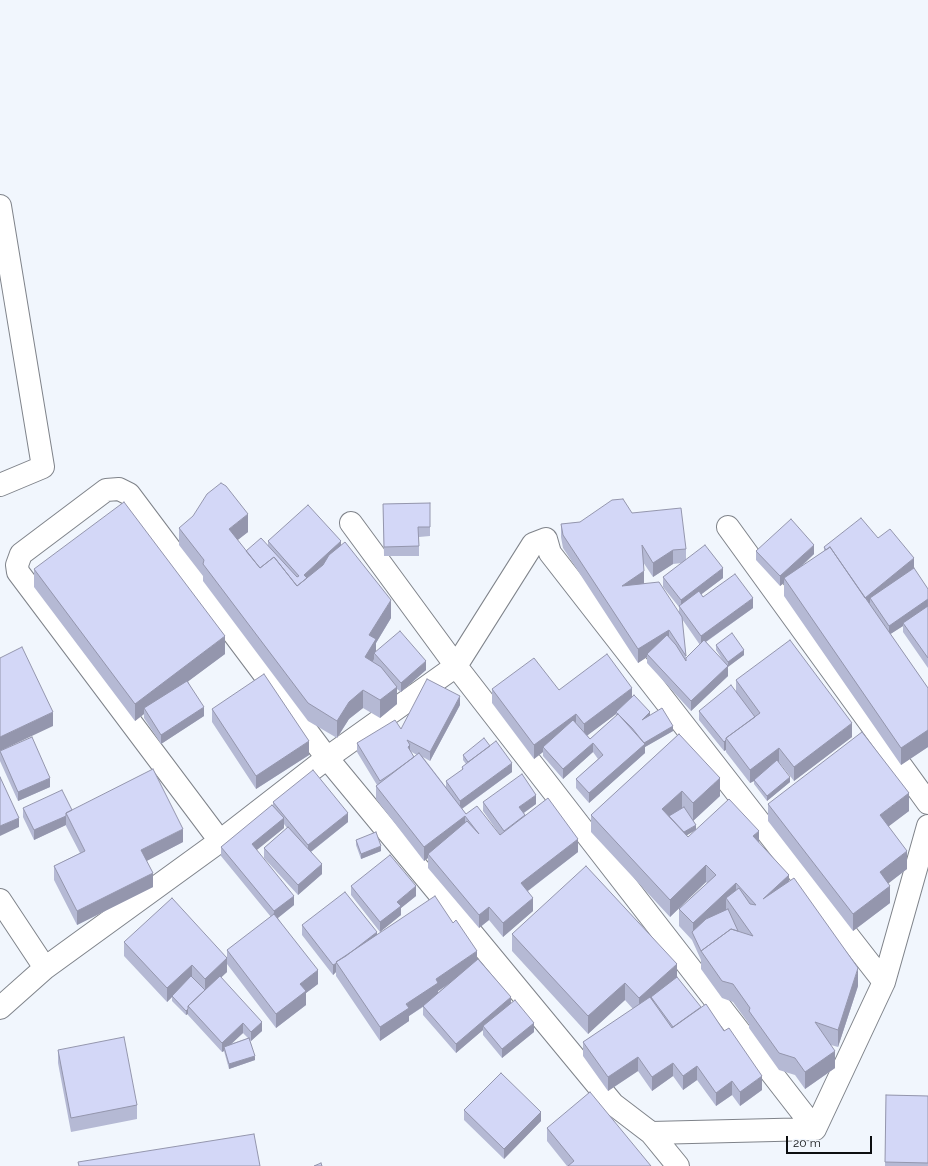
<!DOCTYPE html>
<style>
body{margin:0}
#map{position:relative;width:928px;height:1166px;overflow:hidden;background:#f1f6fd;font-family:Raleway,sans-serif}
canvas{display:block}
.scale{position:absolute;left:786px;top:1136px;width:86px;height:18px;box-sizing:border-box;border:2px solid #0c0e10;border-top:0;padding-left:5px;font-size:12px;line-height:14px;white-space:nowrap;color:#0c0e10;-webkit-text-stroke:3px #f1f6fd;paint-order:stroke}
</style>
<div id="map">
<canvas width="928" height="1166"></canvas>
<div class="scale">20 m</div>
</div>
<script>
const context = document.querySelector('canvas').getContext('2d');
context.lineJoin = 'round';
const toPath = rows => new Path2D(rows.map(r => 'M' + r).join(''));
function stroke(path, color, width, dash) { context.strokeStyle = color; context.lineWidth = width; context.lineCap = dash ? 'butt' : 'round'; context.setLineDash(dash || []); context.stroke(path); }
function paint(path, color) { context.fillStyle = color; context.fill(path, 'evenodd'); }
const street = toPath([
 [0,206,43,467,0,485],
 [351,523,456,666,815,1129],
 [728,527,928,803],
 [220,841,18,572,17,565,21,554,106,490,119,489,129,494,327,758,613,1104,651,1133,815,1129,884,982,928,826],
 [0,900,45,968],
 [0,1008,45,968,220,841,327,758,456,666,533,544,546,539,550,553,884,982],
 [651,1133,678,1166]
]);
stroke(street, '#7f838a', 24);
stroke(street, '#fff', 22);
paint(toPath([
 [430,503,430,536,419,537,419,556,384,556,383,504],
 [632,513,686,549,686,560,723,578,701,594,703,597,753,608,706,642,724,662,716,650,716,645,744,655,728,666,728,676,691,711,647,663,647,657,638,663,563,548,561,537,561,524,580,522],
 [643,562,653,577,673,564,682,563,663,577,663,587,679,607,679,613,644,583],
 [682,619,700,645,686,658],
 [179,528,248,532,237,540,246,551,268,545,268,541,341,545,391,618,376,643,376,652,426,670,401,692,397,689,397,704,380,718,363,708,349,719,337,738,308,721,203,581,203,576,179,545],
 [878,538,914,568,909,571,928,589,928,668,903,632,903,626,890,634,928,688,928,747,901,765,784,596,784,583,780,586,756,560,756,551,814,554,801,567,824,551,824,547],
 [34,569,225,654,188,681,204,716,161,744,144,718,144,714,135,721,34,587],
 [736,680,852,737,794,781,779,762,790,782,767,801,754,784,754,781,750,783,726,752,726,750,724,751,699,720,699,711,736,693],
 [492,689,559,690,632,697,650,715,673,731,645,747,645,753,589,803,576,788,576,779,598,759,593,752,563,779,543,756,543,752,534,759,492,703],
 [616,714,616,716,590,739,587,735],
 [460,705,430,761,423,757,446,787,446,781,462,770,462,767,466,764,463,760,463,755,512,772,462,809,466,814,500,835,483,811,483,802,536,804,524,813,525,815,578,852,528,891,533,911,503,937,489,920,479,928,428,868,428,858,424,861,376,799,376,786,377,785,357,752,357,743,401,729],
 [410,751,417,755,414,757],
 [212,709,309,755,256,789,212,722],
 [679,734,720,796,693,821,687,835,688,837,759,843,789,881,858,986,838,1047,831,1045,835,1068,805,1089,795,1075,779,1070,749,1028,749,1024,733,1002,722,998,701,969,701,960,692,940,679,926,679,909,707,883,706,882,670,917,591,832,591,815],
 [0,751,50,787,18,801,0,761],
 [273,802,348,822,311,852,322,874,298,895,264,858,264,848,287,828,284,824,284,828,256,850,294,905,278,918,318,984,306,993,306,1005,276,1028,227,964,227,972,221,977,262,1031,251,1041,250,1040,255,1060,229,1069,224,1051,222,1052,188,1015,188,1014,186,1015,172,1001,172,997,167,1002,124,956,124,942,227,957,227,950,271,917,221,856,221,847,273,806],
 [243,1033,248,1038,230,1044],
 [768,804,909,811,888,826,907,869,888,883,890,903,853,931,768,821],
 [23,808,72,810,183,842,146,861,153,887,77,925,54,880,54,866,80,853,66,826,66,825,34,840,23,817],
 [356,840,381,851,361,859,356,845],
 [351,886,416,896,401,908,401,915,380,932,351,895],
 [302,925,377,935,477,959,534,1032,502,1058,483,1035,483,1030,456,1053,423,1015,423,1007,409,1016,409,1021,380,1041,336,976,336,972,333,975,302,935],
 [446,986,438,992,438,991],
 [512,934,677,977,762,1090,740,1106,732,1095,716,1106,697,1080,683,1090,673,1076,652,1091,638,1071,608,1091,583,1056,583,1042,633,1009,625,1000,588,1034,512,951],
 [58,1050,137,1105,137,1119,71,1132,58,1063],
 [886,1095,928,1096,928,1166,885,1166],
 [464,1110,541,1121,504,1159,464,1120],
 [547,1128,651,1166,567,1166,547,1141]
]), '#b5b9d4');
paint(toPath([
 [248,514,248,532,229,547,229,529],
 [341,541,341,551,304,584,304,575],
 [814,545,814,554,785,581,784,578,784,583,780,586,780,576],
 [673,550,673,564,653,577,653,563],
 [914,558,914,568,872,601,870,598,870,603,865,607,865,598],
 [723,568,723,578,682,609,681,608,681,600],
 [644,571,644,585,622,586],
 [753,598,753,608,701,645,701,636],
 [928,599,928,609,903,623,903,626,889,635,889,626],
 [391,600,391,618,376,643,376,654,374,653,374,659,365,674,365,657,369,635],
 [669,630,669,643,647,654,647,657,638,663,638,649],
 [225,636,225,654,147,712,144,708,144,714,135,721,135,704],
 [744,650,744,655,728,667,728,662],
 [426,661,426,670,401,692,401,683],
 [728,666,728,676,691,711,691,701],
 [397,687,397,704,380,718,380,700],
 [632,688,632,702,616,712,616,714,584,738,584,724],
 [363,690,363,708,349,719,337,738,337,721,349,702],
 [460,696,460,705,430,761,430,752],
 [204,707,204,716,161,744,161,735],
 [53,712,53,726,0,751,0,737],
 [650,712,650,717,642,720],
 [576,714,576,727,543,747,543,752,534,759,534,745],
 [852,723,852,737,794,781,794,767],
 [673,726,673,731,645,747,645,753,589,803,589,793,642,744],
 [928,730,928,747,901,765,901,748],
 [726,740,726,750,724,751,724,742],
 [309,741,309,755,256,789,256,776],
 [593,743,593,752,563,779,563,769],
 [410,745,410,755,408,747],
 [779,748,779,762,754,780,754,781,750,783,750,770],
 [512,763,512,772,460,810,460,801],
 [790,777,790,782,767,801,767,796],
 [50,778,50,787,18,801,18,792],
 [720,778,720,796,693,821,693,803],
 [682,791,682,809,670,820,662,809],
 [909,793,909,811,880,833,880,815],
 [536,795,536,804,519,816,519,807],
 [348,813,348,822,308,854,308,845],
 [66,816,66,825,34,840,34,830],
 [465,816,465,829,428,854,428,858,424,861,424,847],
 [19,818,19,827,0,836,0,826],
 [284,818,284,828,252,854,252,844],
 [696,825,696,830,679,840,679,835],
 [183,829,183,842,141,864,141,850],
 [759,831,759,848,753,836],
 [578,839,578,852,521,896,521,883],
 [381,846,381,851,361,859,361,854],
 [907,851,907,869,880,890,880,872],
 [322,864,322,874,298,895,298,885],
 [706,865,706,882,670,917,670,900],
 [153,873,153,887,77,925,77,911],
 [789,875,789,893,763,899],
 [736,883,736,901,726,898,726,910,693,933,693,923],
 [416,886,416,896,401,908,401,915,380,932,380,922,397,902],
 [890,886,890,903,853,931,853,914],
 [294,896,294,905,274,921,274,911],
 [533,898,533,911,503,937,503,923],
 [489,907,489,920,479,928,479,915],
 [377,932,377,941,337,963],
 [477,951,477,965,438,991,438,996,409,1016,409,1021,380,1041,380,1027,436,979],
 [227,958,227,972,206,992,205,991,205,979],
 [336,963,336,972,333,975,333,965],
 [677,964,677,981,639,1015,639,998],
 [192,965,192,979,172,996,172,997,167,1002,167,988],
 [858,968,858,986,838,1047,838,1030],
 [318,970,318,984,306,993,306,1005,276,1028,276,1014,300,984],
 [625,983,625,1000,588,1034,588,1016],
 [511,997,511,1007,483,1026,483,1030,456,1053,456,1044],
 [188,1009,188,1014,186,1015,186,1011],
 [262,1022,262,1031,251,1041,251,1032],
 [243,1023,243,1033,225,1050,224,1047,224,1051,222,1052,222,1043],
 [534,1023,534,1032,502,1058,502,1049],
 [835,1051,835,1068,805,1089,805,1072],
 [255,1056,255,1060,229,1069,229,1064],
 [638,1057,638,1071,608,1091,608,1077],
 [673,1063,673,1076,652,1091,652,1077],
 [697,1066,697,1080,683,1090,683,1076],
 [762,1076,762,1090,740,1106,740,1092],
 [732,1081,732,1095,716,1106,716,1093],
 [541,1112,541,1121,504,1159,504,1149]
]), '#9496ad');
const building = toPath([
 [221,483,226,486,248,514,229,529,260,568,274,557,297,586,323,565,329,555,345,542,391,600,369,635,376,639,365,657,381,667,397,687,380,700,363,690,349,702,337,721,308,703,203,564,204,560,179,528,193,516,207,494,221,483],
 [623,499,632,513,681,508,686,549,673,550,653,563,642,545,644,571,622,586,659,582,682,617,686,656,669,630,638,649,563,535,561,524,580,522,612,500,623,499],
 [124,502,225,636,135,704,34,569,124,502],
 [430,503,430,527,418,527,419,546,384,547,383,504,430,503],
 [308,505,341,541,304,575,307,578,297,586,274,557,260,568,246,551,261,538,297,577,299,576,268,541,308,505],
 [861,518,878,538,890,529,914,558,865,598,830,547,826,550,824,547,861,518],
 [791,519,814,545,780,576,756,551,791,519],
 [705,545,723,568,681,600,663,577,705,545],
 [830,547,928,688,928,730,901,748,784,578,830,547],
 [914,568,928,589,928,599,889,626,870,598,914,568],
 [735,574,753,598,701,636,679,606,699,591,703,597,735,574],
 [928,606,928,658,903,623,928,606],
 [400,631,426,661,401,683,374,653,400,631],
 [732,633,744,650,728,662,716,645,732,633],
 [667,635,676,645,686,661,686,658,704,640,728,666,691,701,647,654,667,635],
 [790,640,852,723,794,767,779,748,750,770,726,738,760,713,736,680,790,640],
 [22,647,53,712,0,737,0,658,22,647],
 [607,654,632,688,584,724,576,714,534,745,492,689,534,658,559,690,607,654],
 [264,674,309,741,256,776,212,709,264,674],
 [427,679,460,696,430,752,407,740,410,745,408,747,414,757,392,773,380,781,357,743,395,720,401,729,427,679],
 [187,681,204,707,161,735,144,708,187,681],
 [731,685,755,717,726,738,726,740,724,742,699,711,731,685],
 [634,695,650,712,642,720,662,708,673,726,644,743,632,728,616,712,634,695],
 [618,714,645,744,589,793,576,779,603,755,593,743,563,769,543,747,573,720,590,739,618,714],
 [862,732,909,793,880,815,907,851,880,872,890,886,853,914,768,804,862,732],
 [679,734,720,778,693,803,682,791,662,809,688,837,729,799,759,831,753,836,789,875,763,899,794,878,858,968,838,1030,815,1022,835,1051,805,1072,795,1058,779,1053,749,1011,750,1008,733,984,722,981,701,951,731,929,753,936,726,898,739,888,750,904,756,905,736,883,693,923,679,909,716,875,706,865,670,900,591,815,679,734],
 [32,737,50,778,18,792,0,751,32,737],
 [484,738,490,746,468,762,463,755,484,738],
 [496,741,512,763,460,801,446,781,463,769,462,767,496,741],
 [419,753,466,814,477,806,500,835,548,798,578,839,521,883,533,898,503,923,489,907,479,915,428,854,467,821,479,834,465,816,424,847,376,786,419,753],
 [777,760,790,777,767,796,754,780,777,760],
 [153,769,183,829,141,850,153,873,77,911,54,866,85,851,66,813,153,769],
 [313,770,348,813,308,845,273,802,313,770],
 [522,774,536,795,519,807,525,815,504,831,483,802,522,774],
 [0,777,19,818,0,826,0,777],
 [62,790,72,810,66,813,66,816,34,830,23,808,62,790],
 [272,805,284,818,252,844,294,896,274,911,221,847,272,805],
 [684,807,696,825,684,832,669,816,684,807],
 [288,827,322,864,298,885,264,848,288,827],
 [376,832,381,846,361,854,356,840,376,832],
 [390,855,416,886,397,902,401,906,380,922,351,886,390,855],
 [586,866,677,964,639,998,625,983,588,1016,512,934,586,866],
 [345,892,377,932,346,956,336,962,337,963,333,965,302,925,345,892],
 [435,896,453,923,456,920,477,951,436,979,438,983,406,1004,409,1008,380,1027,336,962,435,896],
 [172,898,227,958,205,979,192,965,167,988,124,942,172,898],
 [728,909,738,931,731,929,701,951,692,932,706,919,728,909],
 [274,914,318,970,300,984,306,991,276,1014,227,950,274,914],
 [478,959,511,997,456,1044,423,1006,478,959],
 [191,976,205,990,188,1006,188,1009,186,1011,172,996,191,976],
 [220,976,262,1022,251,1032,243,1023,222,1043,188,1006,220,976],
 [677,977,701,1007,673,1027,651,997,677,977],
 [650,997,672,1028,706,1004,724,1031,729,1028,762,1076,740,1092,732,1081,716,1093,697,1066,683,1076,673,1063,652,1077,638,1057,608,1077,583,1042,650,997],
 [515,1000,534,1023,502,1049,483,1026,515,1000],
 [124,1037,137,1105,71,1118,58,1050,124,1037],
 [249,1038,255,1056,229,1064,224,1047,249,1038],
 [501,1073,541,1112,504,1149,464,1110,501,1073],
 [590,1092,651,1166,568,1166,574,1161,547,1128,590,1092],
 [886,1095,928,1096,928,1163,885,1162,886,1095],
 [254,1134,260,1166,79,1166,78,1162,254,1134],
 [321,1163,322,1166,314,1166,321,1163]
]);
paint(building, '#d3d7f7');
stroke(building, '#9496ad', 1);
</script>
